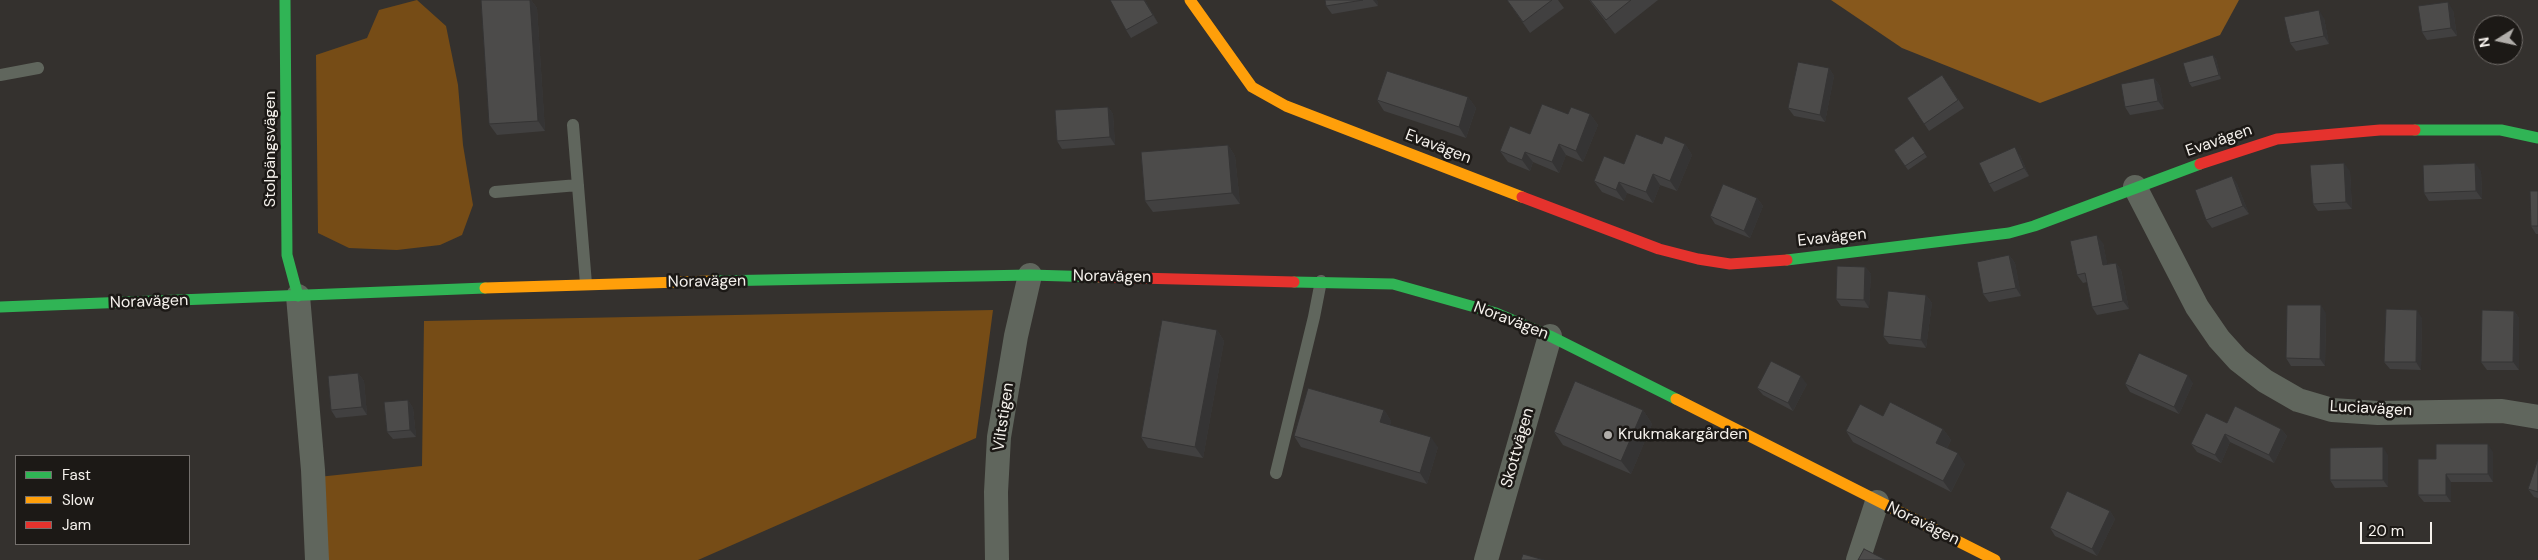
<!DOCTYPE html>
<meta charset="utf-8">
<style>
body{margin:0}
#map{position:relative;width:2538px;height:560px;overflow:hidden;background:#34312e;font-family:"DM Sans",sans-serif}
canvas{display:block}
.legend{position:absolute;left:15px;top:455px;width:175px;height:90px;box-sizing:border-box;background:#1c1916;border:1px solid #736f6c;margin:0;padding:6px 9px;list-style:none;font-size:15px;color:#f5f1ec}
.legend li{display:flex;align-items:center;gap:10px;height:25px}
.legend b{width:25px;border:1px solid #736f6c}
.north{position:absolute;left:2473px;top:15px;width:50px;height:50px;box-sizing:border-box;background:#1c1916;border:1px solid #736f6c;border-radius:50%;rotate:260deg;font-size:14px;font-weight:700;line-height:20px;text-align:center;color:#f5f1ec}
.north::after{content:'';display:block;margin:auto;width:18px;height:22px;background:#b1aeaa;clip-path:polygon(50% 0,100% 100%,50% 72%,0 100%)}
.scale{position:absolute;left:2360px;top:522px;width:72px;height:22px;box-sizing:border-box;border:2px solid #f5f1ec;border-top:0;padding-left:6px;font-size:15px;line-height:18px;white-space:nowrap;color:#f5f1ec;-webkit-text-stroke:4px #1c1916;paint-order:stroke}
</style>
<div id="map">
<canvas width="2538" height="560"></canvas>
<ul class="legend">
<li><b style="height:6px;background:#30b455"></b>Fast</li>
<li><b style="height:6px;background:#ff9f0a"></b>Slow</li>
<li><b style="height:6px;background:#e5322d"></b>Jam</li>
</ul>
<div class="north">N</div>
<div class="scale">20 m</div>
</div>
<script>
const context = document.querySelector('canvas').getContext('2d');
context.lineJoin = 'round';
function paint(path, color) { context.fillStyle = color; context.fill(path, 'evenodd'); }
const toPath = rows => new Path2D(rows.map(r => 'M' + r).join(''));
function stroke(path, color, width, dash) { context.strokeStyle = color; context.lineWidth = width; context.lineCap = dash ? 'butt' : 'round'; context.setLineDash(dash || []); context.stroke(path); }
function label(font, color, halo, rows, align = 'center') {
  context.font = font + ' "DM Sans",sans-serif'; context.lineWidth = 5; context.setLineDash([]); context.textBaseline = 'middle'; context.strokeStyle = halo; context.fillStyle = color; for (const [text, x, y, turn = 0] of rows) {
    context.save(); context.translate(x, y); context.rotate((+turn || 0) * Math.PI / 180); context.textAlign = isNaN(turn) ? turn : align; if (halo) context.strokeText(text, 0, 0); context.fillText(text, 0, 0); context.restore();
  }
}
paint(toPath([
 [417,0,446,26,458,85,463,145,473,205,462,235,440,245,397,250,349,248,318,233,316,55,367,38,379,10],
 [993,310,976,438,698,560,324,560,318,477,422,466,424,321]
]), '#764c16');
paint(toPath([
 [1831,0,2239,0,2220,35,2040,103,1902,48]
]), '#87581c');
stroke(toPath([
 [0,75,38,68],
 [573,125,586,284],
 [495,192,578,185],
 [1276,473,1314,317,1321,281]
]), '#60665d', 12);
stroke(toPath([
 [2135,187,2197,307,2219,339,2238,360,2265,381,2298,400,2332,410,2378,413,2502,411,2538,417],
 [298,296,313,470,317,560],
 [997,560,996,492,999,437,1016,336,1030,275],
 [1486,560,1550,336],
 [1858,560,1877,502]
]), '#60665d', 24);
stroke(toPath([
 [285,0,287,255,298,296],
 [2415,130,2501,130,2538,138],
 [1787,260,2009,233,2034,226,2200,164],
 [713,281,1030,275,1099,277],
 [1294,282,1393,284,1496,313,1550,336,1676,399],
 [0,307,485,288]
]), '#30b455', 11);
stroke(toPath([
 [1190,0,1252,87,1286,106,1522,197],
 [485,288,713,281],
 [1676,399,1995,560]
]), '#ff9f0a', 11);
stroke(toPath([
 [2200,164,2277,139,2380,130,2415,130],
 [1522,197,1659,249,1698,259,1730,264,1787,260],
 [1099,277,1294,282]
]), '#e5322d', 11);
paint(toPath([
 [487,0,531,0,537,8,545,131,497,135,489,124],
 [1145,0,1158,23,1131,38,1126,30],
 [1325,0,1377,0,1378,6,1332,14,1326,6],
 [1507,0,1558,0,1564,8,1530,33],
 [1589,0,1658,0,1615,34],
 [2453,10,2457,36,2427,40,2422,32],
 [2324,18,2329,44,2296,51,2290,43],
 [2213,55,2216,59,2221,79,2192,87,2189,83],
 [1829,68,1834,76,1825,122,1794,116,1788,108],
 [1942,75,1964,108,1929,131,1907,98],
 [2154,78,2160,86,2164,109,2130,115,2125,107],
 [1468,97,1476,108,1466,138,1384,111,1377,100],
 [1108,107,1113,114,1115,145,1062,149,1057,141],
 [1568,114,1590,114,1598,125,1583,162,1566,155,1559,173,1533,162,1530,171,1508,162,1500,151,1530,134],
 [1913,136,1927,157,1908,170,1894,150],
 [1662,144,1685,144,1692,155,1677,191,1660,185,1653,203,1627,193,1624,201,1602,192,1594,181,1624,164],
 [1228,145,1235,156,1240,204,1153,212,1145,201],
 [2020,155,2029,176,1994,192,1989,184],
 [2350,171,2352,209,2318,211,2313,204],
 [2481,171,2482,199,2429,201,2424,193],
 [2232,176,2237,184,2249,214,2212,228,2206,220],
 [2538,191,2538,234,2536,234,2531,226],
 [1757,198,1763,206,1750,238,1715,224,1710,216],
 [2103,243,2107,264,2116,263,2121,270,2129,309,2097,315,2092,307,2087,282,2083,283,2077,275],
 [2009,255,2015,263,2021,296,1989,302,1983,294],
 [1865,267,1871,274,1869,308,1841,306,1836,299],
 [1926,295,1932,303,1926,348,1889,344,1883,336],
 [2514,311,2519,318,2519,370,2487,370,2481,362],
 [2326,313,2325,366,2291,366,2286,358],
 [2422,318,2421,370,2390,369,2384,362],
 [1217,330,1224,341,1203,458,1148,448,1141,437],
 [358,373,364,381,367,415,336,418,331,410],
 [2193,383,2179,414,2130,392,2125,384],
 [1807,384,1793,411,1763,395,1757,388],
 [408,400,413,408,416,437,393,439,387,432],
 [1384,410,1391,421,1390,425,1438,447,1427,484,1301,447,1294,436],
 [1643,410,1652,424,1631,474,1563,445,1554,432],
 [1883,416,1943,429,1951,440,1947,448,1965,464,1951,492,1853,442,1846,431],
 [2227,423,2281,429,2287,436,2274,463,2230,442,2221,463,2197,452,2191,444],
 [2493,452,2493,482,2451,482,2451,502,2424,502,2418,495,2436,459],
 [2388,455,2388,487,2335,488,2330,480],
 [2538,459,2538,498,2534,497,2528,489],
 [2110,511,2115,519,2097,556,2055,536,2050,528]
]), '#414040');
paint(toPath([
 [530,0,531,0,537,8,545,131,538,121],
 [1144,0,1145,0,1158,23,1153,15],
 [1373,0,1377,0,1378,6],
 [2448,2,2453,10,2457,36,2451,28],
 [2319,10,2324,18,2329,44,2324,36],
 [2213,55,2216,59,2221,79,2219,75],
 [1829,68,1834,76,1825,122,1820,115],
 [2154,78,2160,86,2164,109,2158,101],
 [1468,97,1476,108,1466,138,1459,127],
 [1108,107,1113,114,1115,145,1110,137],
 [1590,114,1598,125,1583,162,1576,151],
 [1559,144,1566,155,1559,173,1552,162],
 [1685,144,1692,155,1677,191,1670,181],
 [1228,145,1235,156,1240,204,1232,193],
 [2015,147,2020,155,2029,176,2024,168],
 [1525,152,1533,162,1530,171,1522,160],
 [2344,163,2350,171,2352,209,2346,202],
 [2475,163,2481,171,2482,199,2476,191],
 [1653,174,1660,185,1653,203,1646,192],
 [2232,176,2237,184,2249,214,2243,206],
 [1619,182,1627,193,1624,201,1616,190],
 [1757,198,1763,206,1750,238,1744,231],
 [2097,235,2103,243,2109,273,2103,265],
 [2009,255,2015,263,2021,296,2016,288],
 [2116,263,2121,270,2129,309,2123,301],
 [1865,267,1871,274,1869,308,1864,300],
 [1926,295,1932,303,1926,348,1921,340],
 [2321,305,2326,313,2325,366,2320,359],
 [2417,310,2422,318,2421,370,2416,362],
 [2514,311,2519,318,2519,370,2513,362],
 [1217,330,1224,341,1203,458,1195,447],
 [358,373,364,381,367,415,362,407],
 [2188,375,2193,383,2179,414,2174,407],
 [1801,376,1807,384,1793,411,1788,403],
 [408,400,413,408,416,437,410,430],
 [1384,410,1391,421,1388,433,1380,422],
 [1643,410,1652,424,1631,474,1621,461],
 [1943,429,1951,440,1944,454,1936,443],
 [2281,429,2287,436,2274,463,2269,455],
 [2225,434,2230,442,2221,463,2215,455],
 [1431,437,1438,447,1427,484,1420,473],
 [2488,444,2493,452,2493,482,2488,474],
 [2383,447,2388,455,2388,487,2383,480],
 [1958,453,1965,464,1951,492,1943,481],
 [2446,474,2451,482,2451,502,2446,495],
 [2110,511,2115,519,2097,556,2092,549]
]), '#353434');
const building = toPath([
 [481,0,530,0,538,121,489,124,481,0],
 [1110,0,1144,0,1153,15,1126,30,1110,0],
 [1325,0,1363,0,1326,6,1325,0],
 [1507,0,1552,0,1523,22,1507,0],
 [1590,0,1631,0,1606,20,1590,0],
 [2448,2,2451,28,2422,32,2418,6,2448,2],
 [2319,10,2324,36,2290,43,2284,17,2319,10],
 [2213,55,2219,75,2189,83,2183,63,2213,55],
 [1798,62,1829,68,1820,115,1788,108,1798,62],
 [1387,71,1468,97,1459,127,1377,100,1387,71],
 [1942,75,1958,100,1924,124,1907,98,1942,75],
 [2154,78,2158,101,2125,107,2121,84,2154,78],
 [1542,104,1568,114,1571,107,1590,114,1576,151,1559,144,1552,162,1525,152,1522,160,1500,151,1510,126,1530,134,1542,104],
 [1108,107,1110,137,1057,141,1055,110,1108,107],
 [1636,134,1662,144,1665,136,1685,144,1670,181,1653,174,1646,192,1619,182,1616,190,1594,181,1604,156,1624,164,1636,134],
 [1913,136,1925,153,1905,166,1894,150,1913,136],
 [1228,145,1232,193,1145,201,1141,152,1228,145],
 [2015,147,2024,168,1989,184,1979,163,2015,147],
 [2344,163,2346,202,2313,204,2310,165,2344,163],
 [2475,163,2476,191,2424,193,2423,165,2475,163],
 [2232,176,2243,206,2206,220,2195,190,2232,176],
 [1723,184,1757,198,1744,231,1710,216,1723,184],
 [2530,191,2538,191,2538,226,2531,226,2530,191],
 [2097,235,2103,265,2116,263,2123,301,2092,307,2085,273,2077,275,2070,241,2097,235],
 [2009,255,2016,288,1983,294,1977,262,2009,255],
 [1837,266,1865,267,1864,300,1836,299,1837,266],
 [1888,291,1926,295,1921,340,1883,336,1888,291],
 [2287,305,2321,305,2320,359,2286,358,2287,305],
 [2386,309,2417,310,2416,362,2384,362,2386,309],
 [2482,310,2514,311,2513,362,2481,362,2482,310],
 [1162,320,1217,330,1195,447,1141,437,1162,320],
 [2139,353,2188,375,2174,407,2125,384,2139,353],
 [1771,361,1801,376,1788,403,1757,388,1771,361],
 [358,373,362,407,331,410,328,376,358,373],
 [1575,381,1643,410,1621,461,1554,432,1575,381],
 [1308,388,1384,410,1380,422,1431,437,1420,473,1294,436,1308,388],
 [408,400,410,430,387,432,384,402,408,400],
 [1890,402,1943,429,1936,443,1958,453,1943,481,1846,431,1860,404,1883,416,1890,402],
 [2235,406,2281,429,2269,455,2225,434,2215,455,2191,444,2206,413,2227,423,2235,406],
 [2436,444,2488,444,2488,474,2446,474,2446,495,2418,495,2418,459,2436,459,2436,444],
 [2383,447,2383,480,2330,480,2330,448,2383,447],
 [2538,459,2538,492,2528,489,2538,459],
 [2067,491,2110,511,2092,549,2050,528,2067,491],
 [1864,549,1886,560,1858,560,1864,549],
 [1523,554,1544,560,1521,560,1523,554]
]);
paint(building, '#4c4b4a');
stroke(building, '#353434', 1);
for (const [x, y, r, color] of [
 [1608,435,5,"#b1aeaa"]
]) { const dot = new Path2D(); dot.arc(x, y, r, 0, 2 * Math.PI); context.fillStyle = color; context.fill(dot); stroke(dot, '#1c1916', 2); }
label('16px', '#f5f1ec', '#1c1916', [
 ["Evavägen",2219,141,-19],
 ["Evavägen",1438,147,21],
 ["Stolpängsvägen",271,149,-90],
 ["Evavägen",1832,238,-6],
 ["Noravägen",1112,277,1],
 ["Noravägen",707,282,-1],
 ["Noravägen",149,302,-2],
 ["Noravägen",1511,321,21],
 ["Luciavägen",2371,409,3],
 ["Viltstigen",1004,417,-82],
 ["Skottvägen",1518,448,-74],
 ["Noravägen",1923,524,26]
]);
label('16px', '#f5f1ec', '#1c1916', [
 ["Krukmakargården",1618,435]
], 'left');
</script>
